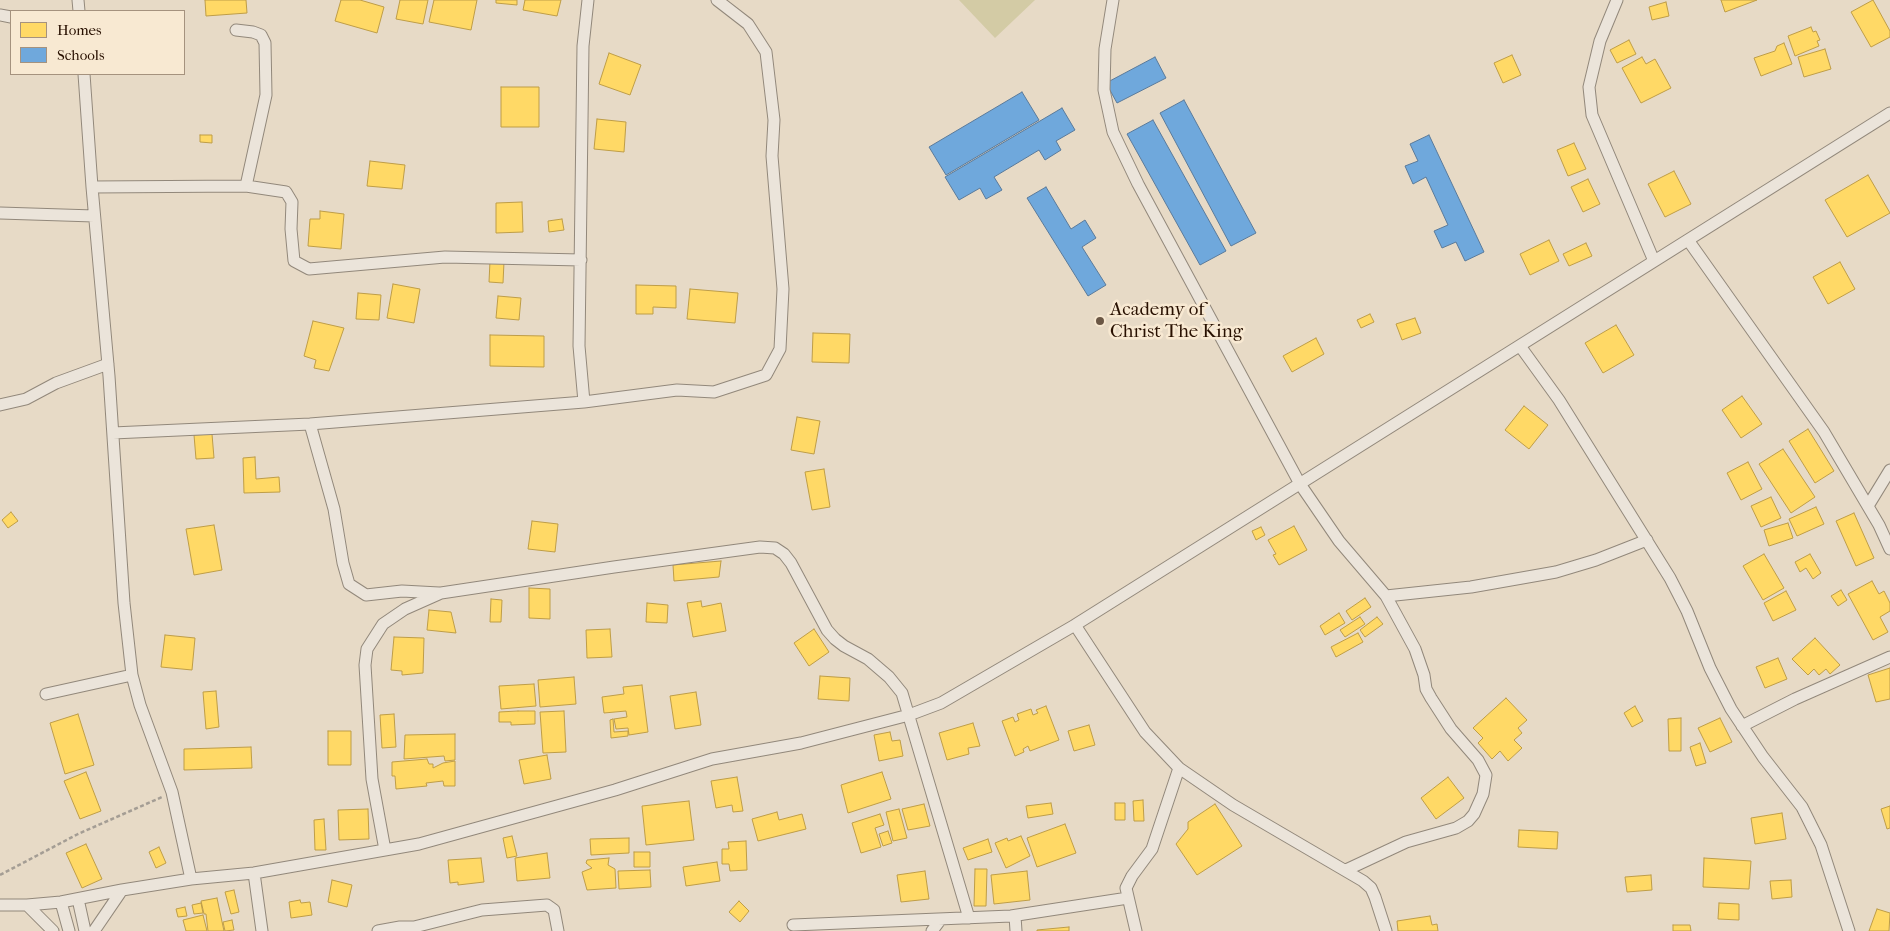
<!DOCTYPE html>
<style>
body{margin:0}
#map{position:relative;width:1890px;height:931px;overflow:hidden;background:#e7dac6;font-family:"IM FELL French Canon",serif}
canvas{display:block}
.legend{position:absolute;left:10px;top:10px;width:175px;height:65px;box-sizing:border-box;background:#f8e9d2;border:1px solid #a5927e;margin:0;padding:6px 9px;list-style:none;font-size:15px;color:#281000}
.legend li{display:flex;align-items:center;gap:10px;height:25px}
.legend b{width:25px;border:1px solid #a5927e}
</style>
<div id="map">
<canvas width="1890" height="931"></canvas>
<ul class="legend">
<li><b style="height:14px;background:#ffd966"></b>Homes</li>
<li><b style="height:14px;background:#6fa8dc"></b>Schools</li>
</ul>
</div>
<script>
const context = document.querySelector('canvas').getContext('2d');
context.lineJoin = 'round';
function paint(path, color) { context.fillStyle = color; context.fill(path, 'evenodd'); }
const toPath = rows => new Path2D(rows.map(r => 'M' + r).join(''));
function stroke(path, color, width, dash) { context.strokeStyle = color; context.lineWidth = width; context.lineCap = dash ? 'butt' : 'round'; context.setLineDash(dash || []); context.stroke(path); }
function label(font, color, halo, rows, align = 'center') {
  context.font = font + ' "IM FELL French Canon",serif'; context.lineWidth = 5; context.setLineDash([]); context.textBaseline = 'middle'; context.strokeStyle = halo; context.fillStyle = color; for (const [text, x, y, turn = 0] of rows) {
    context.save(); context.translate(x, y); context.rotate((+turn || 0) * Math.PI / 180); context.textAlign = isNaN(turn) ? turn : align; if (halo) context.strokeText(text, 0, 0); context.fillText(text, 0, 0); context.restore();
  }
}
paint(toPath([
 [959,0,1035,0,995,38]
]), '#d3cba5');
const homes = toPath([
 [205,0,246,0,247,13,206,16,205,0],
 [341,0,360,0,384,7,377,33,335,21,341,0],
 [400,0,428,0,423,24,396,19,400,0],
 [434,0,477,0,471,30,429,22,434,0],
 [496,0,517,0,517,5,496,3,496,0],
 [525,0,561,0,557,16,523,10,525,0],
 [1721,0,1757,0,1725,12,1721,0],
 [1873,0,1890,31,1890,37,1871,47,1851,12,1873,0],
 [1666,2,1669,16,1652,20,1649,7,1666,2],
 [1811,27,1813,32,1816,31,1820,40,1817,41,1819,46,1795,56,1788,36,1811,27],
 [1629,40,1636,54,1617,63,1610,50,1629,40],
 [1784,43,1792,64,1761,76,1754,58,1775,51,1777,46,1784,43],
 [1825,49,1831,69,1804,77,1798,57,1825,49],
 [609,53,641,65,630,95,599,84,609,53],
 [1512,55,1521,75,1503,83,1494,63,1512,55],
 [1642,57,1646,64,1655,59,1671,88,1641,103,1622,68,1642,57],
 [501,87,539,87,539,127,501,127,501,87],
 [597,119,626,122,624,152,594,149,597,119],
 [200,135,212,135,212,143,200,142,200,135],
 [1574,143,1586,169,1568,176,1557,150,1574,143],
 [370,161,405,165,402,189,367,186,370,161],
 [1674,171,1691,204,1665,217,1648,184,1674,171],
 [1868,175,1890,213,1847,237,1825,200,1868,175],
 [1588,179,1600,204,1583,212,1571,187,1588,179],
 [522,202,523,232,496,233,496,203,522,202],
 [320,211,344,214,341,249,308,246,310,219,320,219,320,211],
 [562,219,564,230,549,232,548,221,562,219],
 [1549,240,1559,261,1530,275,1520,254,1549,240],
 [1586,243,1592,256,1569,266,1563,254,1586,243],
 [490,261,504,262,503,283,489,282,490,261],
 [1840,262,1855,289,1828,304,1813,277,1840,262],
 [393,284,420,289,414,323,387,318,393,284],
 [636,285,676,286,676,308,653,307,653,314,636,314,636,285],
 [690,289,738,293,735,323,687,319,690,289],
 [358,293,381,295,379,320,356,319,358,293],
 [498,296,521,298,519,320,496,318,498,296],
 [1370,314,1374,322,1361,328,1357,320,1370,314],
 [1415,318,1421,333,1402,340,1396,324,1415,318],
 [313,321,344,328,329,371,314,368,316,360,304,356,313,321],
 [1616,325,1634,355,1603,373,1585,343,1616,325],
 [813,333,850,334,849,363,812,362,813,333],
 [490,335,544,336,544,367,490,366,490,335],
 [1316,338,1324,354,1292,372,1283,356,1316,338],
 [1742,396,1762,424,1741,438,1722,410,1742,396],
 [1524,406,1548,425,1529,449,1505,430,1524,406],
 [797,417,820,421,814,454,791,450,797,417],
 [1808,429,1834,471,1815,483,1789,441,1808,429],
 [212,434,214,458,196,459,194,435,212,434],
 [1783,449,1815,497,1791,513,1759,464,1783,449],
 [255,457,256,479,279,477,280,492,244,493,243,458,255,457],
 [1748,462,1762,489,1741,500,1727,473,1748,462],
 [824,469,830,507,812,510,805,472,824,469],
 [1771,497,1781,518,1761,527,1751,506,1771,497],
 [1816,507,1824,524,1797,536,1789,519,1816,507],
 [11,512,18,521,8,528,2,520,11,512],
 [1854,513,1874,558,1856,566,1836,521,1854,513],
 [532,521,558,524,555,552,528,549,532,521],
 [1788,523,1793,538,1769,546,1764,530,1788,523],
 [214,525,222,570,194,575,186,529,214,525],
 [1294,526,1307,550,1279,565,1273,555,1276,554,1268,540,1294,526],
 [1261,527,1265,535,1256,540,1252,531,1261,527],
 [1764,554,1784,588,1763,600,1743,566,1764,554],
 [1810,554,1821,573,1813,579,1806,568,1800,572,1795,562,1810,554],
 [721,561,719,577,674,581,673,565,721,561],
 [1872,581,1879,594,1884,591,1890,603,1890,611,1880,617,1888,632,1873,640,1848,594,1872,581],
 [529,588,550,589,550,619,529,618,529,588],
 [1841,590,1847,600,1838,606,1831,596,1841,590],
 [1786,591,1796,610,1773,621,1764,603,1786,591],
 [1365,598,1371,607,1352,620,1346,611,1365,598],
 [491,599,502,600,501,622,490,622,491,599],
 [701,601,702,607,721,603,726,631,693,637,687,603,701,601],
 [647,603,668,605,667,623,646,622,647,603],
 [429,610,451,612,456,633,427,630,429,610],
 [1339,613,1345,623,1325,635,1320,626,1339,613],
 [1360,617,1365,624,1345,637,1340,630,1360,617],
 [1377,617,1383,624,1365,637,1360,630,1377,617],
 [610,629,612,657,587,658,586,630,610,629],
 [814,629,829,652,809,666,794,643,814,629],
 [1358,633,1363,642,1336,657,1331,647,1358,633],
 [165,635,195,638,192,670,161,667,165,635],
 [394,637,424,638,423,673,402,675,402,671,391,670,394,637],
 [1815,638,1840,665,1830,674,1826,669,1819,675,1814,669,1808,675,1792,659,1815,638],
 [1778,658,1787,679,1765,688,1756,667,1778,658],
 [1890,668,1890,699,1876,702,1868,675,1890,668],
 [820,676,850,678,849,701,818,699,820,676],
 [574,677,576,704,540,707,538,680,574,677],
 [534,684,536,706,501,709,499,686,534,684],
 [642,685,648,732,629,735,628,728,616,729,614,719,627,717,626,711,604,713,602,697,624,694,623,687,642,685],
 [216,691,219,727,206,729,203,692,216,691],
 [696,692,701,725,675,729,670,696,696,692],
 [1506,698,1527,720,1518,728,1522,733,1514,740,1522,748,1508,761,1500,751,1492,759,1478,743,1483,738,1473,728,1506,698],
 [1046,706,1059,740,1030,751,1028,746,1023,749,1024,752,1015,756,1002,721,1013,717,1015,722,1019,720,1017,714,1031,709,1033,715,1038,713,1036,710,1046,706],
 [1635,706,1643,721,1632,727,1624,713,1635,706],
 [518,711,535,711,535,724,511,725,511,722,499,722,499,712,518,711],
 [564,711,566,752,543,753,540,712,564,711],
 [78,714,94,765,65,774,50,723,78,714],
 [394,714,396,747,382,748,380,715,394,714],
 [1681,718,1681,751,1669,751,1668,719,1681,718],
 [1720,718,1732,742,1710,752,1698,728,1720,718],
 [613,719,614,732,628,731,628,736,611,738,610,720,613,719],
 [973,723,980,746,968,748,969,754,947,760,939,733,973,723],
 [1089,725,1095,745,1074,751,1068,731,1089,725],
 [328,731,351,731,351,765,328,765,328,731],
 [890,732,892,741,900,740,903,756,879,761,874,735,890,732],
 [455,734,455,760,445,761,444,756,404,759,405,735,455,734],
 [1700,743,1706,763,1696,766,1690,747,1700,743],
 [251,747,252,768,184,770,184,749,251,747],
 [547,755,551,779,524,784,519,760,547,755],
 [427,759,429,764,433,764,433,768,443,763,455,761,455,786,444,786,443,781,426,783,427,786,396,789,395,776,392,776,392,762,427,759],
 [86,772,101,811,80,819,64,781,86,772],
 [882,772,891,799,848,813,841,785,882,772],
 [737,777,743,811,733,812,732,805,716,808,711,781,737,777],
 [1448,777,1464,798,1436,819,1421,798,1448,777],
 [1143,800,1144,821,1134,821,1133,801,1143,800],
 [689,801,694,840,646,845,642,806,689,801],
 [1051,803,1053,814,1028,818,1026,806,1051,803],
 [1115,803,1125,803,1125,820,1115,820,1115,803],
 [924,804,930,826,908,830,902,809,924,804],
 [1215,804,1242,846,1197,875,1176,844,1188,829,1188,822,1215,804],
 [1890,806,1890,828,1887,829,1881,809,1890,806],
 [368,809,369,839,339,840,338,810,368,809],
 [899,809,907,838,893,841,886,812,899,809],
 [777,812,779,820,802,814,806,829,758,841,752,819,777,812],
 [1782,813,1786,839,1755,844,1751,818,1782,813],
 [880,814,884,825,875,828,881,847,861,853,852,823,880,814],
 [324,819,326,850,315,850,314,820,324,819],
 [1065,824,1076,853,1037,867,1027,838,1065,824],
 [1519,830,1558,832,1557,849,1518,847,1519,830],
 [888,831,892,843,883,846,879,834,888,831],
 [512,836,517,856,507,858,503,838,512,836],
 [1021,836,1030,856,1006,868,995,843,1007,838,1008,841,1021,836],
 [629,838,629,853,591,855,590,839,629,838],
 [988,839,992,852,968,860,963,848,988,839],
 [746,841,747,870,730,871,729,864,722,864,722,849,729,849,728,842,746,841],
 [86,844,102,879,82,888,66,853,86,844],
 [159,847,166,863,156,868,149,852,159,847],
 [634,852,650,852,650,867,634,867,634,852],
 [547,853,550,878,517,881,515,858,547,853],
 [481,858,484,882,458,885,458,882,450,883,448,860,481,858],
 [609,858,608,865,615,869,616,888,587,890,582,872,592,868,586,863,587,860,609,858],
 [1704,858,1751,861,1749,889,1703,887,1704,858],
 [717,862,720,881,686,886,683,867,717,862],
 [975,869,987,869,986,906,974,906,975,869],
 [650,870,651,887,619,889,618,871,650,870],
 [925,871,929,899,901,902,897,875,925,871],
 [1027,871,1030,900,994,904,991,875,1027,871],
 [1651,875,1652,890,1627,892,1625,877,1651,875],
 [332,880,352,885,347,907,328,902,332,880],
 [1791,880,1792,897,1772,899,1770,881,1791,880],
 [234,890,239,912,231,914,225,892,234,890],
 [217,898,224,931,208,931,206,914,204,914,201,901,217,898],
 [300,900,301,903,310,902,312,915,291,918,289,902,300,900],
 [739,901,749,911,740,922,729,912,739,901],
 [201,903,203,913,194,914,192,905,201,903],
 [1719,903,1739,904,1739,920,1718,919,1719,903],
 [185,907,187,916,178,917,176,909,185,907],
 [1877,909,1890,913,1889,931,1869,931,1877,909],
 [203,915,207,931,186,931,183,920,203,915],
 [1430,916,1432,925,1437,924,1438,931,1398,931,1397,921,1430,916],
 [232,920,234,930,225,931,223,922,232,920],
 [1673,925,1690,925,1691,931,1673,931,1673,925],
 [1069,927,1069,931,1037,931,1037,930,1069,927]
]);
paint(homes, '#ffd966');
stroke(homes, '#be9d47', 1);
const schools = toPath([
 [1155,57,1166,78,1117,103,1106,83,1155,57],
 [1022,92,1039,120,946,175,929,147,1022,92],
 [1184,100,1256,233,1231,246,1160,113,1184,100],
 [1062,108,1075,130,1056,141,1061,150,1045,160,1039,150,994,177,1002,190,986,199,980,188,959,200,945,177,1062,108],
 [1153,120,1226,251,1200,265,1127,134,1153,120],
 [1429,135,1484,252,1465,261,1456,242,1442,248,1434,231,1448,225,1426,177,1413,184,1405,166,1418,161,1410,144,1429,135],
 [1046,187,1071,229,1085,220,1096,238,1082,247,1106,285,1088,296,1027,198,1046,187]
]);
paint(schools, '#6fa8dc');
stroke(schools, '#5a7a9a', 1);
const minor = toPath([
 [78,0,79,11],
 [588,0,583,46,579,346,584,402,677,390,714,392,766,375,780,349,783,289,772,156,774,120,766,52,748,24,717,0],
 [1113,0,1105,49,1104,90,1113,132,1138,184,1300,484,1339,541,1386,596,1415,649,1424,675,1426,689,1431,698,1451,729,1478,760,1486,775,1483,794,1474,814,1468,821,1456,828,1406,842,1346,870],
 [1617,0,1600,41,1589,87,1592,115,1654,261],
 [0,15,11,17],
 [236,30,253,32,261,35,265,43,266,95,246,186],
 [84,74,92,187,109,376,124,603,132,675,140,705,172,792,191,879],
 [92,187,246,186,286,192,292,202,291,229,294,261,309,269,445,257,581,260],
 [0,213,94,216],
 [1688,240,1824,432,1879,525,1890,549],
 [1520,346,1559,400,1670,578,1687,611,1710,668,1731,709,1763,757,1802,807,1821,845,1849,931],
 [0,405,26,399,56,383,108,364],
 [310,424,334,509,343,563,349,584,366,595,402,591,439,593],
 [113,433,310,424,584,402],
 [1868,506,1890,470],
 [1386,596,1471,587,1556,572,1596,560,1647,540],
 [1075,625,1145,732,1179,768,1233,805,1363,881,1371,888,1375,897,1386,931],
 [46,694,132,675],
 [1742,726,1795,699,1890,657],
 [385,850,372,779,365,665,367,649,383,624,405,609,441,593,614,567,760,547,775,548,784,554,791,563,827,630,835,639,844,646,868,659,889,677,902,693,969,918],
 [254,873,262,931],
 [78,899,85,931],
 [61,902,69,931],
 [0,905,27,905,61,902,122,890,191,879,254,873,419,844,615,790,712,759,801,743,909,715,941,703,1075,625,1890,113],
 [27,905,53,931],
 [1015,916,1016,931],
 [793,925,1011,916,1128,898],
 [94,931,122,890],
 [378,931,400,927,414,927,482,910,547,905,554,910,558,931],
 [932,931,941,919],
 [1136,931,1126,888,1132,876,1152,849,1179,768]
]);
stroke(minor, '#92887b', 13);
stroke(toPath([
 [0,875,78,834,162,797]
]), '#a49d94', 2.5, [4, 2.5]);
stroke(minor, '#ebe4da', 11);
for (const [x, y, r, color] of [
 [1100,321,5,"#6b5745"]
]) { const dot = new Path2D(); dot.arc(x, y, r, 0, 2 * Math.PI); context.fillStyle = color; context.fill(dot); stroke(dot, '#f8e9d2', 2); }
label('19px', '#281000', '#f8e9d2', [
 ["Academy of",1110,310],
 ["Christ The King",1110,332]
], 'left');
</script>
